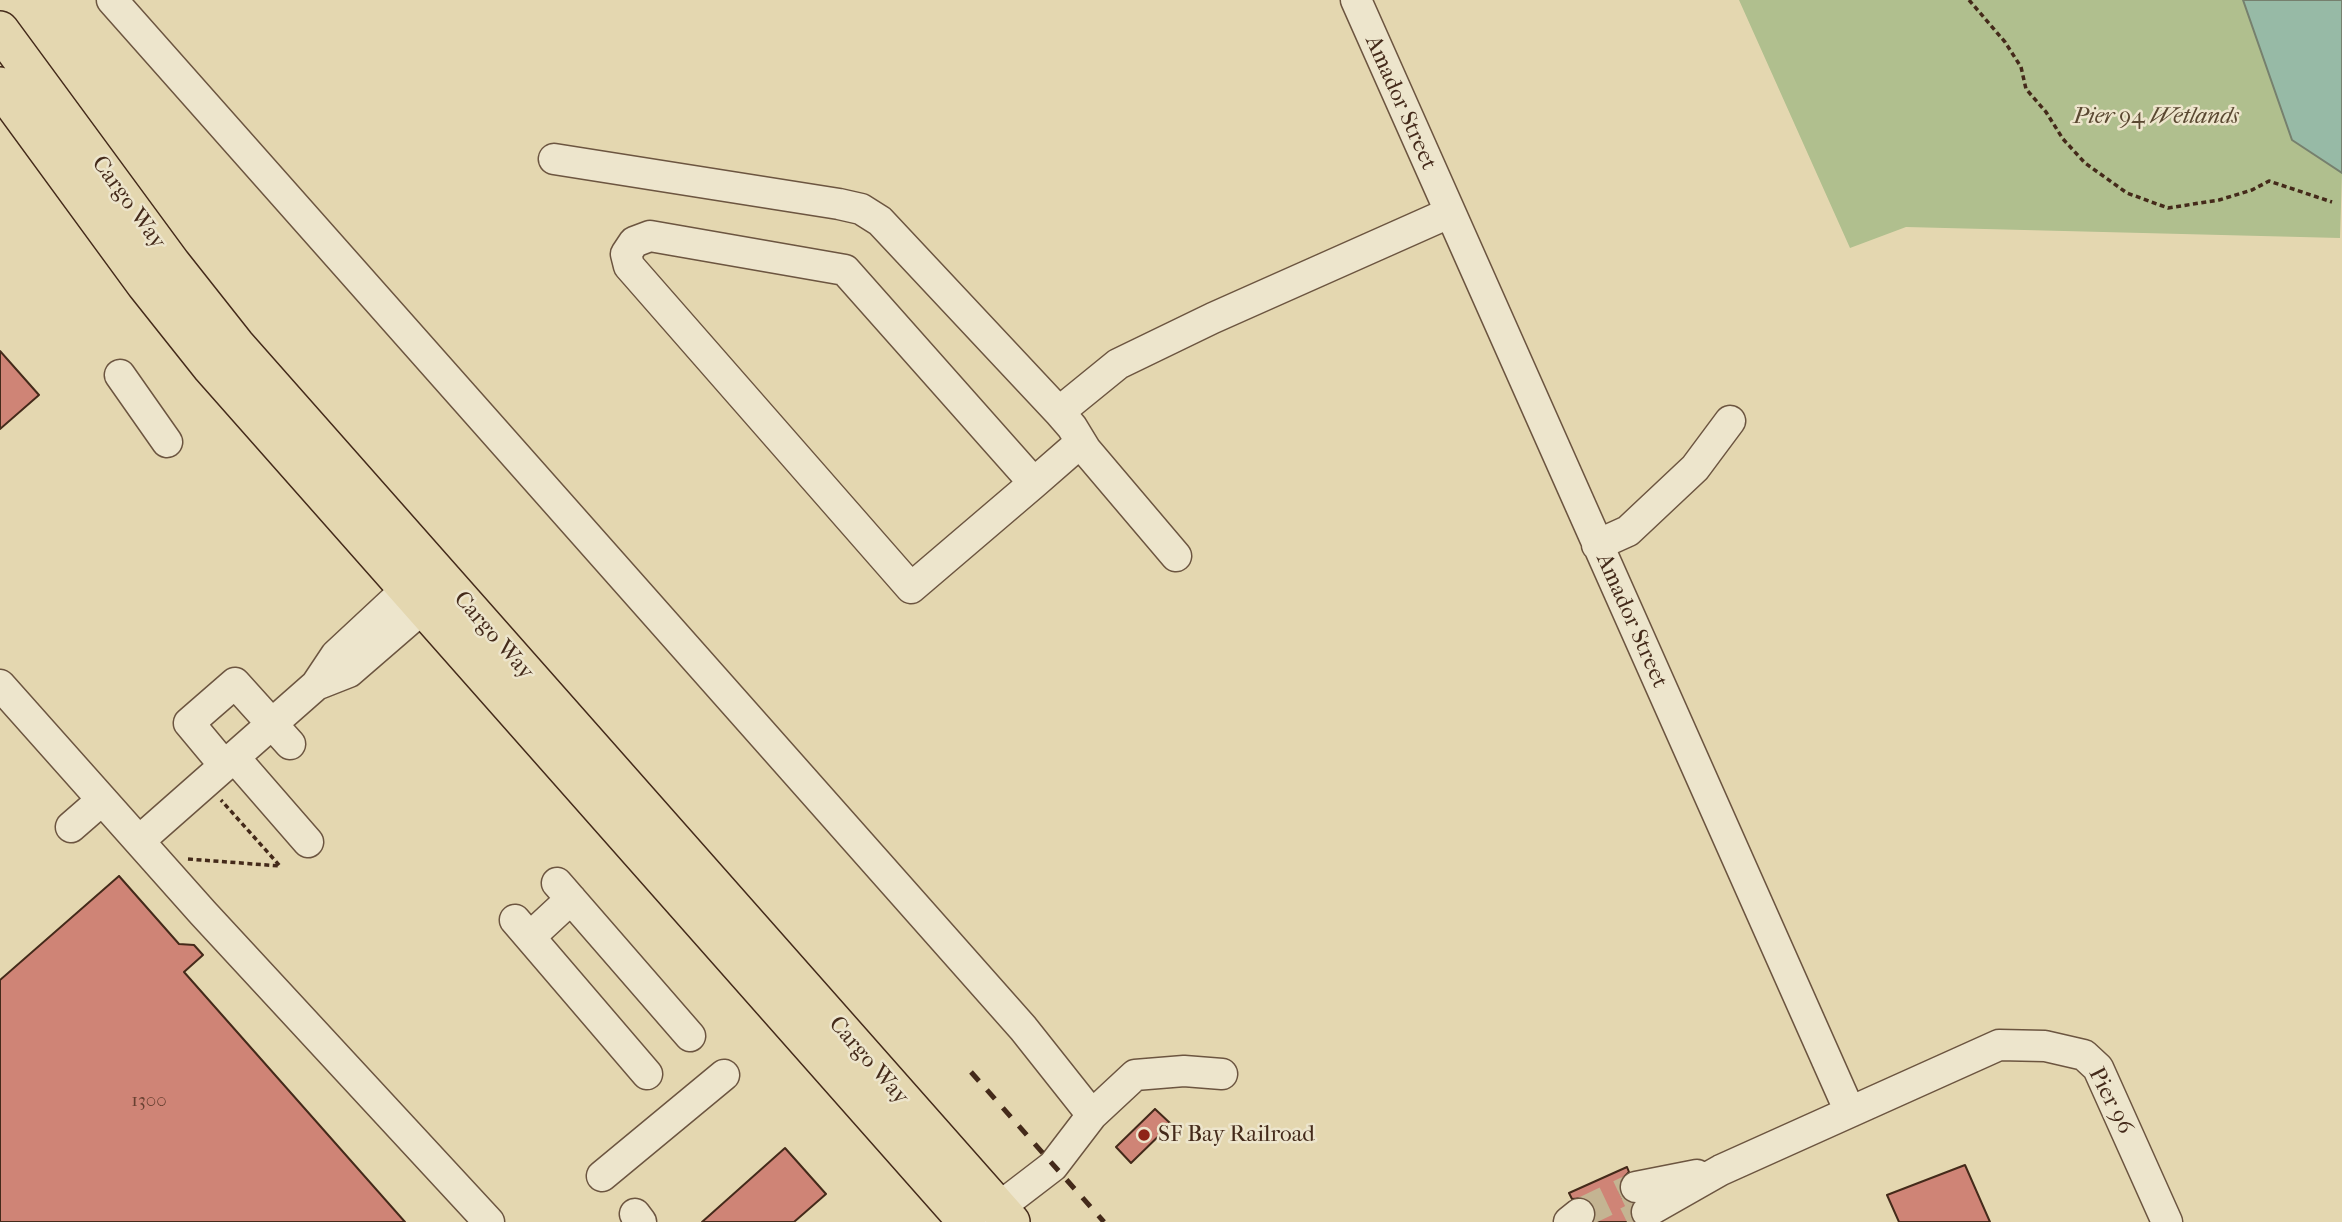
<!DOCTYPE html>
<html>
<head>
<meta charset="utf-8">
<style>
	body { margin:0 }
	canvas { display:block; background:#e4d7b0 }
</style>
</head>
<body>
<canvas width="2342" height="1222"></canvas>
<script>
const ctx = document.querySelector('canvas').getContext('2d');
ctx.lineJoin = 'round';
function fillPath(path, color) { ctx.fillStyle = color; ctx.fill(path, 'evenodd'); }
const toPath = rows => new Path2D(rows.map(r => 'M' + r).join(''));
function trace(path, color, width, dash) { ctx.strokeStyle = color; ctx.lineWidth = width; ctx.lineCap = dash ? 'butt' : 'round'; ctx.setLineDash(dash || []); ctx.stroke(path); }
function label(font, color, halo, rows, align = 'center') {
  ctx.font = font + ' "IM FELL French Canon",serif'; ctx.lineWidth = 5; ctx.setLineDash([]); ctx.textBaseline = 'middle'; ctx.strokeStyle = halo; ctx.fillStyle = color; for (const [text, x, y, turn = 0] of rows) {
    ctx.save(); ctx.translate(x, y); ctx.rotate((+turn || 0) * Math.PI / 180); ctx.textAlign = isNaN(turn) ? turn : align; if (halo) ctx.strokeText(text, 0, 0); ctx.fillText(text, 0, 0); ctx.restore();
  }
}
fillPath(toPath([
	[1739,0,2243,0,2292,140,2342,173,2340,238,1906,227,1850,248]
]), '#b0bf8e');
const water = toPath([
	[2243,0,2342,0,2342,173,2292,140,2243,0]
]);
fillPath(water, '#97baa6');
trace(water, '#76806e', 2);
const building = toPath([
	[0,351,39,395,0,429,0,351],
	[119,876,179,944,194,945,203,955,184,972,405,1222,0,1222,0,980,119,876],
	[1155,1109,1171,1124,1131,1163,1116,1147,1155,1109],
	[785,1148,826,1194,794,1222,702,1222,785,1148],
	[1965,1165,1990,1222,1899,1222,1887,1195,1965,1165],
	[1627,1167,1629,1172,1620,1181,1619,1190,1623,1199,1632,1204,1630,1213,1633,1222,1594,1222,1596,1212,1592,1203,1585,1198,1572,1199,1569,1193,1627,1167]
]);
fillPath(building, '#cf8476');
trace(building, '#442a1a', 2);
trace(toPath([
	[1579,1214,1636,1187],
	[1627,1222,1647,1212]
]), '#c4b492', 30, [30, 15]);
const minor = toPath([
	[112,0,1023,1028,1092,1115],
	[1356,0,1850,1112,1721,1170,1647,1212],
	[554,159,839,204,861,209,880,221,1059,412],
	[120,375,167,442],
	[1034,483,845,270,650,236,634,242,626,254,629,266,911,588,1034,483,1081,442],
	[1597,545,1628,531,1695,468,1730,421],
	[1176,556,1086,450,1072,427,1059,412,1118,364,1213,318,1449,213],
	[0,685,203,913,489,1222],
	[316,685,349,672,423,608,435,590],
	[234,757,308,842],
	[224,765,189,723,235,683,290,744],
	[71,827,102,800],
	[139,841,316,685,336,655,394,601,407,590,429,583],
	[557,883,690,1036],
	[515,920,647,1074],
	[530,937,571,899],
	[1850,1112,1999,1045,2045,1046,2084,1055,2098,1068,2167,1222],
	[602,1176,724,1075],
	[1636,1187,1697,1175],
	[635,1214,641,1222],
	[980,1222,1053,1166,1092,1115,1135,1075,1184,1071,1222,1074],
	[1569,1222,1579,1214]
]);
const major = toPath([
	[0,30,172,264,236,345,1011,1222],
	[0,86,145,284,211,367,967,1222]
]);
trace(minor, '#6c5540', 33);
trace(major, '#442a1a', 40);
trace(toPath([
	[1969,0,2005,42,2021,67,2026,89,2046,112,2063,139,2085,163,2127,193,2168,208,2219,200,2252,190,2269,181,2332,202],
	[188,859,280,866,221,800]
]), '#442a1a', 3.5, [5, 3.5]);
trace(minor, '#ede5cc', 30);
trace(major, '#e4d7b0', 37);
trace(toPath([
	[971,1072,1104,1222]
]), '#442a1a', 5, [12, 12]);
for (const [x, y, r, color] of [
	[1144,1135,7,"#8f2418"]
]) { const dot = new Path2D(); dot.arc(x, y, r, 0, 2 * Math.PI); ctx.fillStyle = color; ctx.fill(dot); trace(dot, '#ede5cc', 2.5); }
label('19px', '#674031', null, [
	["1300",149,1101]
]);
label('23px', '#442a1a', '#ede5cc', [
	["Amador Street",1400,103,66],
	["Cargo Way",128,203,54],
	["Amador Street",1631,621,66],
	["Cargo Way",493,636,49],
	["Cargo Way",868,1061,49],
	["Pier 96",2110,1101,63]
]);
label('italic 23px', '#5a4831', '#ede5cc', [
	["Pier 94 Wetlands",2156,117]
]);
label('23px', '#442a1a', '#ede5cc', [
	["SF Bay Railroad",1158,1135]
], 'left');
</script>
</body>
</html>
